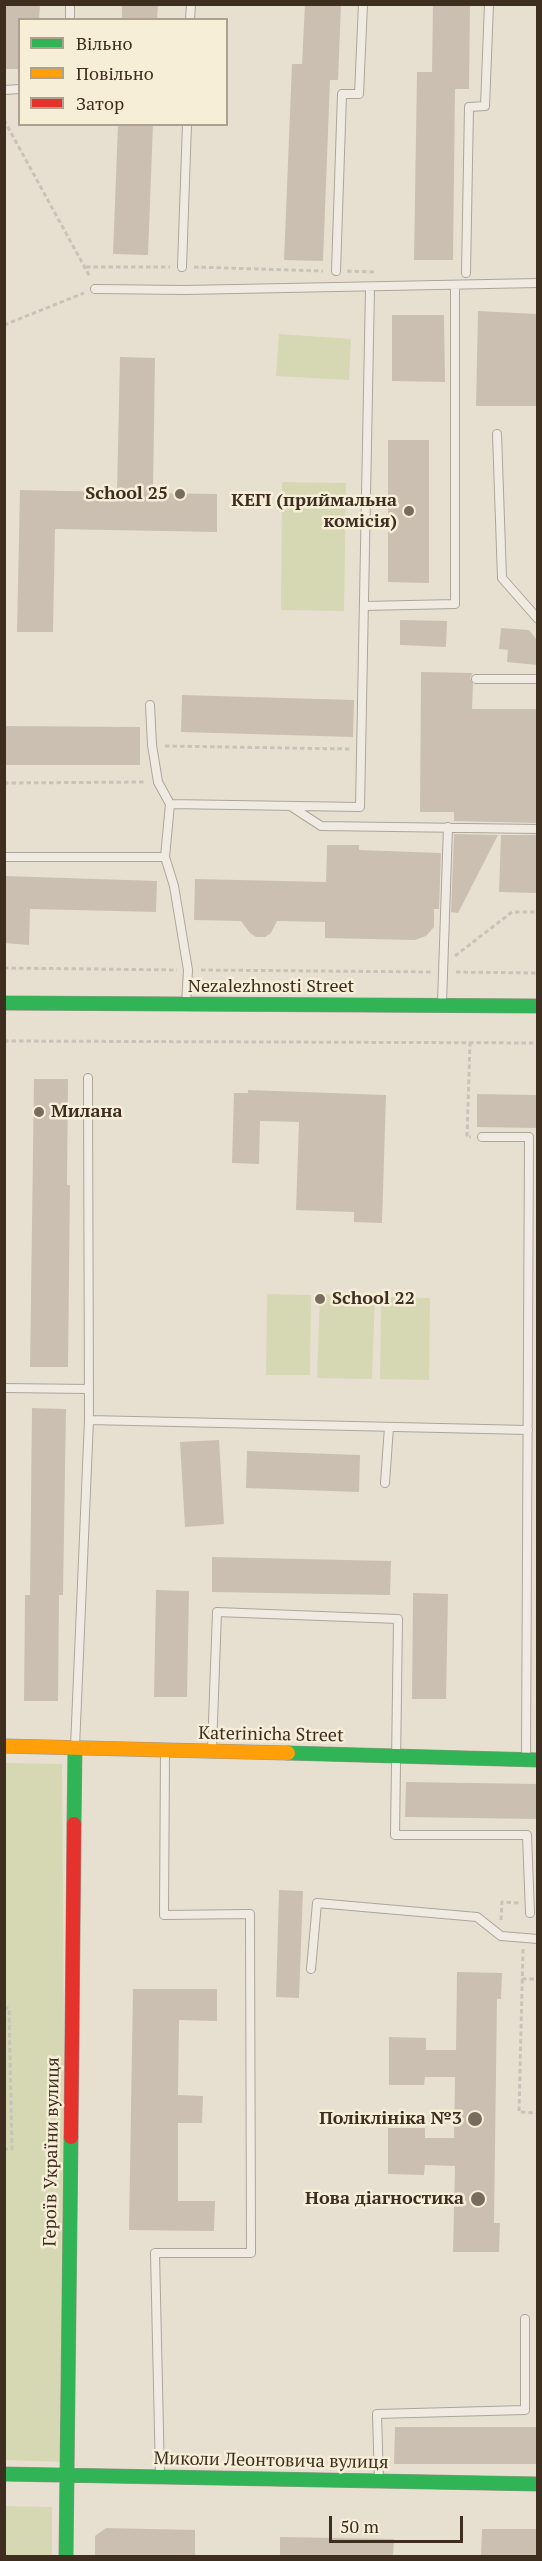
<!DOCTYPE html>
<html>
<head>
<meta charset="utf-8">
<style>
	body { margin:0 }
	#map { position:relative; width:542px; height:2561px; overflow:hidden; background:#e7e0d1; font-family:"PT Serif",serif }
	canvas { display:block }
	.frame { position:absolute; inset:0; border:6px solid #3d2e20; pointer-events:none }
	.legend { position:absolute; left:18px; top:18px; width:210px; height:108px; box-sizing:border-box; background:#f7eed8; border:2px solid #ada18e; margin:0; padding:8px 10px; list-style:none; font-size:18px; color:#3d2e20 }
	.legend li { display:flex; align-items:center; gap:12px; height:30px }
	.legend b { width:30px; border:2px solid #ada18e }
	.scale { position:absolute; left:329px; top:2516px; width:134px; height:27px; box-sizing:border-box; border:3px solid #3d2e20; border-top:0; padding-left:8px; font-size:18px; line-height:21px; white-space:nowrap; color:#3d2e20; -webkit-text-stroke:4px #f7eed8; paint-order:stroke }
</style>
</head>
<body>
<div id="map">
<canvas width="542" height="2561"></canvas>
<div class="frame"></div>
<ul class="legend">
<li><b style="height:8px;background:#30b455"></b>Вільно</li>
<li><b style="height:8px;background:#ff9f0a"></b>Повільно</li>
<li><b style="height:8px;background:#e5322d"></b>Затор</li>
</ul>
<div class="scale">50 m</div>
</div>
<script>
const ctx = document.querySelector('canvas').getContext('2d');
ctx.lineJoin = 'round';
function fillPath(path, color) { ctx.fillStyle = color; ctx.fill(path, 'evenodd'); }
const toPath = rows => new Path2D(rows.map(r => 'M' + r).join(''));
function trace(path, color, width, dash) { ctx.strokeStyle = color; ctx.lineWidth = width; ctx.lineCap = dash ? 'butt' : 'round'; ctx.setLineDash(dash || []); ctx.stroke(path); }
function label(font, color, halo, rows, align = 'center') {
  ctx.font = font + ' "PT Serif",serif'; ctx.lineWidth = 5; ctx.setLineDash([]); ctx.textBaseline = 'middle'; ctx.strokeStyle = halo; ctx.fillStyle = color; for (const [text, x, y, turn = 0] of rows) {
    ctx.save(); ctx.translate(x, y); ctx.rotate((+turn || 0) * Math.PI / 180); ctx.textAlign = isNaN(turn) ? turn : align; if (halo) ctx.strokeText(text, 0, 0); ctx.fillText(text, 0, 0); ctx.restore();
  }
}
fillPath(toPath([
	[279,334,351,339,349,380,276,376],
	[282,482,346,483,344,611,281,610],
	[267,1294,311,1295,310,1375,266,1375],
	[320,1294,375,1296,372,1379,317,1378],
	[381,1297,430,1298,429,1380,380,1379],
	[5,1763,62,1764,67,2462,5,2460],
	[5,2506,52,2507,52,2556,5,2556]
]), '#d6d7b3');
fillPath(toPath([
	[4,4,40,4,39,20,20,20,20,69,4,69],
	[122,4,158,4,157,20,122,20],
	[305,4,341,4,338,80,330,80,323,261,284,260,292,64,302,64],
	[433,4,470,4,469,89,455,89,453,260,414,260,417,72,432,72],
	[118,124,153,124,148,255,113,254],
	[478,311,537,314,537,406,476,406],
	[392,315,444,315,445,382,392,381],
	[120,357,155,358,153,493,217,494,217,532,55,529,53,632,17,632,20,490,117,492],
	[388,440,429,440,429,583,388,582],
	[400,620,447,621,446,647,400,645],
	[501,628,529,630,537,640,537,665,507,662,508,650,499,649],
	[421,672,473,673,470,678,473,684,472,709,537,709,537,823,454,821,454,812,420,812],
	[182,695,354,700,353,737,181,732],
	[4,726,140,727,140,765,4,765],
	[454,834,498,835,458,913,451,912],
	[501,835,537,835,537,893,499,892],
	[327,845,359,845,359,850,441,853,439,909,434,909,434,927,426,936,415,940,325,938,325,922,277,921,271,933,265,937,256,937,250,933,241,921,194,920,195,879,326,882],
	[4,876,157,881,156,912,30,909,29,945,4,943],
	[34,1079,68,1079,67,1185,70,1185,68,1367,30,1367],
	[248,1090,386,1095,382,1223,354,1222,354,1212,296,1210,299,1122,260,1121,259,1164,232,1163,234,1093,248,1093],
	[477,1094,537,1095,537,1128,477,1127],
	[32,1408,66,1409,63,1595,59,1595,58,1701,24,1701,25,1595,30,1595],
	[219,1440,224,1524,185,1527,180,1442],
	[247,1451,360,1455,359,1492,246,1488],
	[212,1557,391,1561,390,1595,212,1592],
	[156,1590,189,1591,187,1697,154,1697],
	[413,1593,448,1594,446,1699,412,1699],
	[406,1782,537,1784,537,1819,405,1817],
	[279,1890,303,1891,299,1998,276,1997],
	[457,1972,502,1973,501,1999,497,1999,494,2223,500,2223,499,2252,453,2252,455,2166,425,2165,424,2175,388,2174,388,2128,425,2128,425,2138,454,2138,455,2077,425,2077,424,2085,389,2085,389,2037,426,2038,426,2050,456,2050],
	[133,1989,217,1989,217,2021,179,2020,178,2095,203,2096,202,2123,178,2123,178,2201,215,2201,214,2231,129,2230],
	[395,2427,537,2427,537,2464,394,2464],
	[106,2528,195,2530,195,2556,95,2556,95,2536],
	[482,2529,537,2529,537,2556,481,2556],
	[280,2537,394,2539,393,2556,280,2556]
]), '#cbbfb2');
const lane = toPath([
	[70,20,70,4],
	[190,20,191,4],
	[4,90,20,89],
	[182,267,187,124],
	[336,271,342,94,359,94,363,4],
	[466,273,469,107,485,106,489,4],
	[95,289,185,290,538,283],
	[497,434,502,578,538,619],
	[364,606,455,604,455,286],
	[476,679,538,679],
	[170,804,360,807,370,288],
	[292,807,321,826,538,829],
	[4,857,165,857,170,804,158,782,152,745,150,705],
	[165,857,174,886,188,970,186,1004],
	[442,1003,448,827],
	[88,1078,89,1420],
	[482,1137,529,1137,526,1759],
	[4,1388,89,1389],
	[385,1483,389,1427],
	[75,1747,89,1420,528,1430],
	[212,1749,217,1612,398,1619,395,1835,527,1835,530,1913],
	[311,1969,317,1903,477,1917,501,1936,538,1939],
	[160,2475,155,2253,251,2253,250,1914,164,1915,165,1750],
	[379,2481,377,2414,525,2410,525,2319]
]);
const fast = toPath([
	[4,1003,538,1006],
	[288,1753,538,1760],
	[74,1824,75,1748],
	[4,2474,538,2484],
	[66,2556,71,2137]
]);
const slow = toPath([
	[4,1746,288,1753]
]);
const jam = toPath([
	[71,2137,74,1824]
]);
trace(lane, '#ada599', 10);
trace(fast, '#9c958a', 15);
trace(slow, '#9c958a', 15);
trace(jam, '#9c958a', 15);
trace(toPath([
	[4,120,90,277],
	[86,267,170,267],
	[194,267,323,271],
	[347,271,377,272],
	[4,325,84,293],
	[165,746,350,749],
	[4,783,145,782],
	[455,956,512,912,538,912],
	[4,968,177,970],
	[201,970,432,972],
	[456,972,538,973],
	[4,1041,538,1043],
	[470,1042,467,1137,471,1137],
	[501,1920,502,1902,519,1903],
	[523,1949,519,2112,538,2113],
	[522,1979,538,1979],
	[4,2008,9,2008,12,2149,4,2149]
]), '#c8c2b9', 3, [4.5, 3]);
trace(lane, '#efebe3', 8);
trace(fast, '#30b455', 14);
trace(slow, '#ff9f0a', 14);
trace(jam, '#e5322d', 14);
for (const [x, y, r, color] of [
	[180,494,6,"#786c5e"],
	[409,511,6,"#786c5e"],
	[39,1112,6,"#786c5e"],
	[320,1299,6,"#786c5e"],
	[475,2119,8,"#786c5e"],
	[478,2199,8,"#786c5e"]
]) { const dot = new Path2D(); dot.arc(x, y, r, 0, 2 * Math.PI); ctx.fillStyle = color; ctx.fill(dot); trace(dot, '#f7eed8', 2); }
label('bold 18px', '#3d2e20', '#f7eed8', [
	["School 25",168,494],
	["КЕГІ (приймальна",397,501],
	["комісія)",397,522],
	["Милана",51,1112,"left"],
	["School 22",332,1299,"left"],
	["Поліклініка №3",462,2119],
	["Нова діагностика",464,2199]
], 'right');
label('18px', '#3d2e20', '#f7eed8', [
	["Nezalezhnosti Street",271,987],
	["Katerinicha Street",271,1735,1],
	["Героїв України вулиця",52,2152,-89],
	["Миколи Леонтовича вулиця",271,2461,1]
]);
</script>
</body>
</html>
